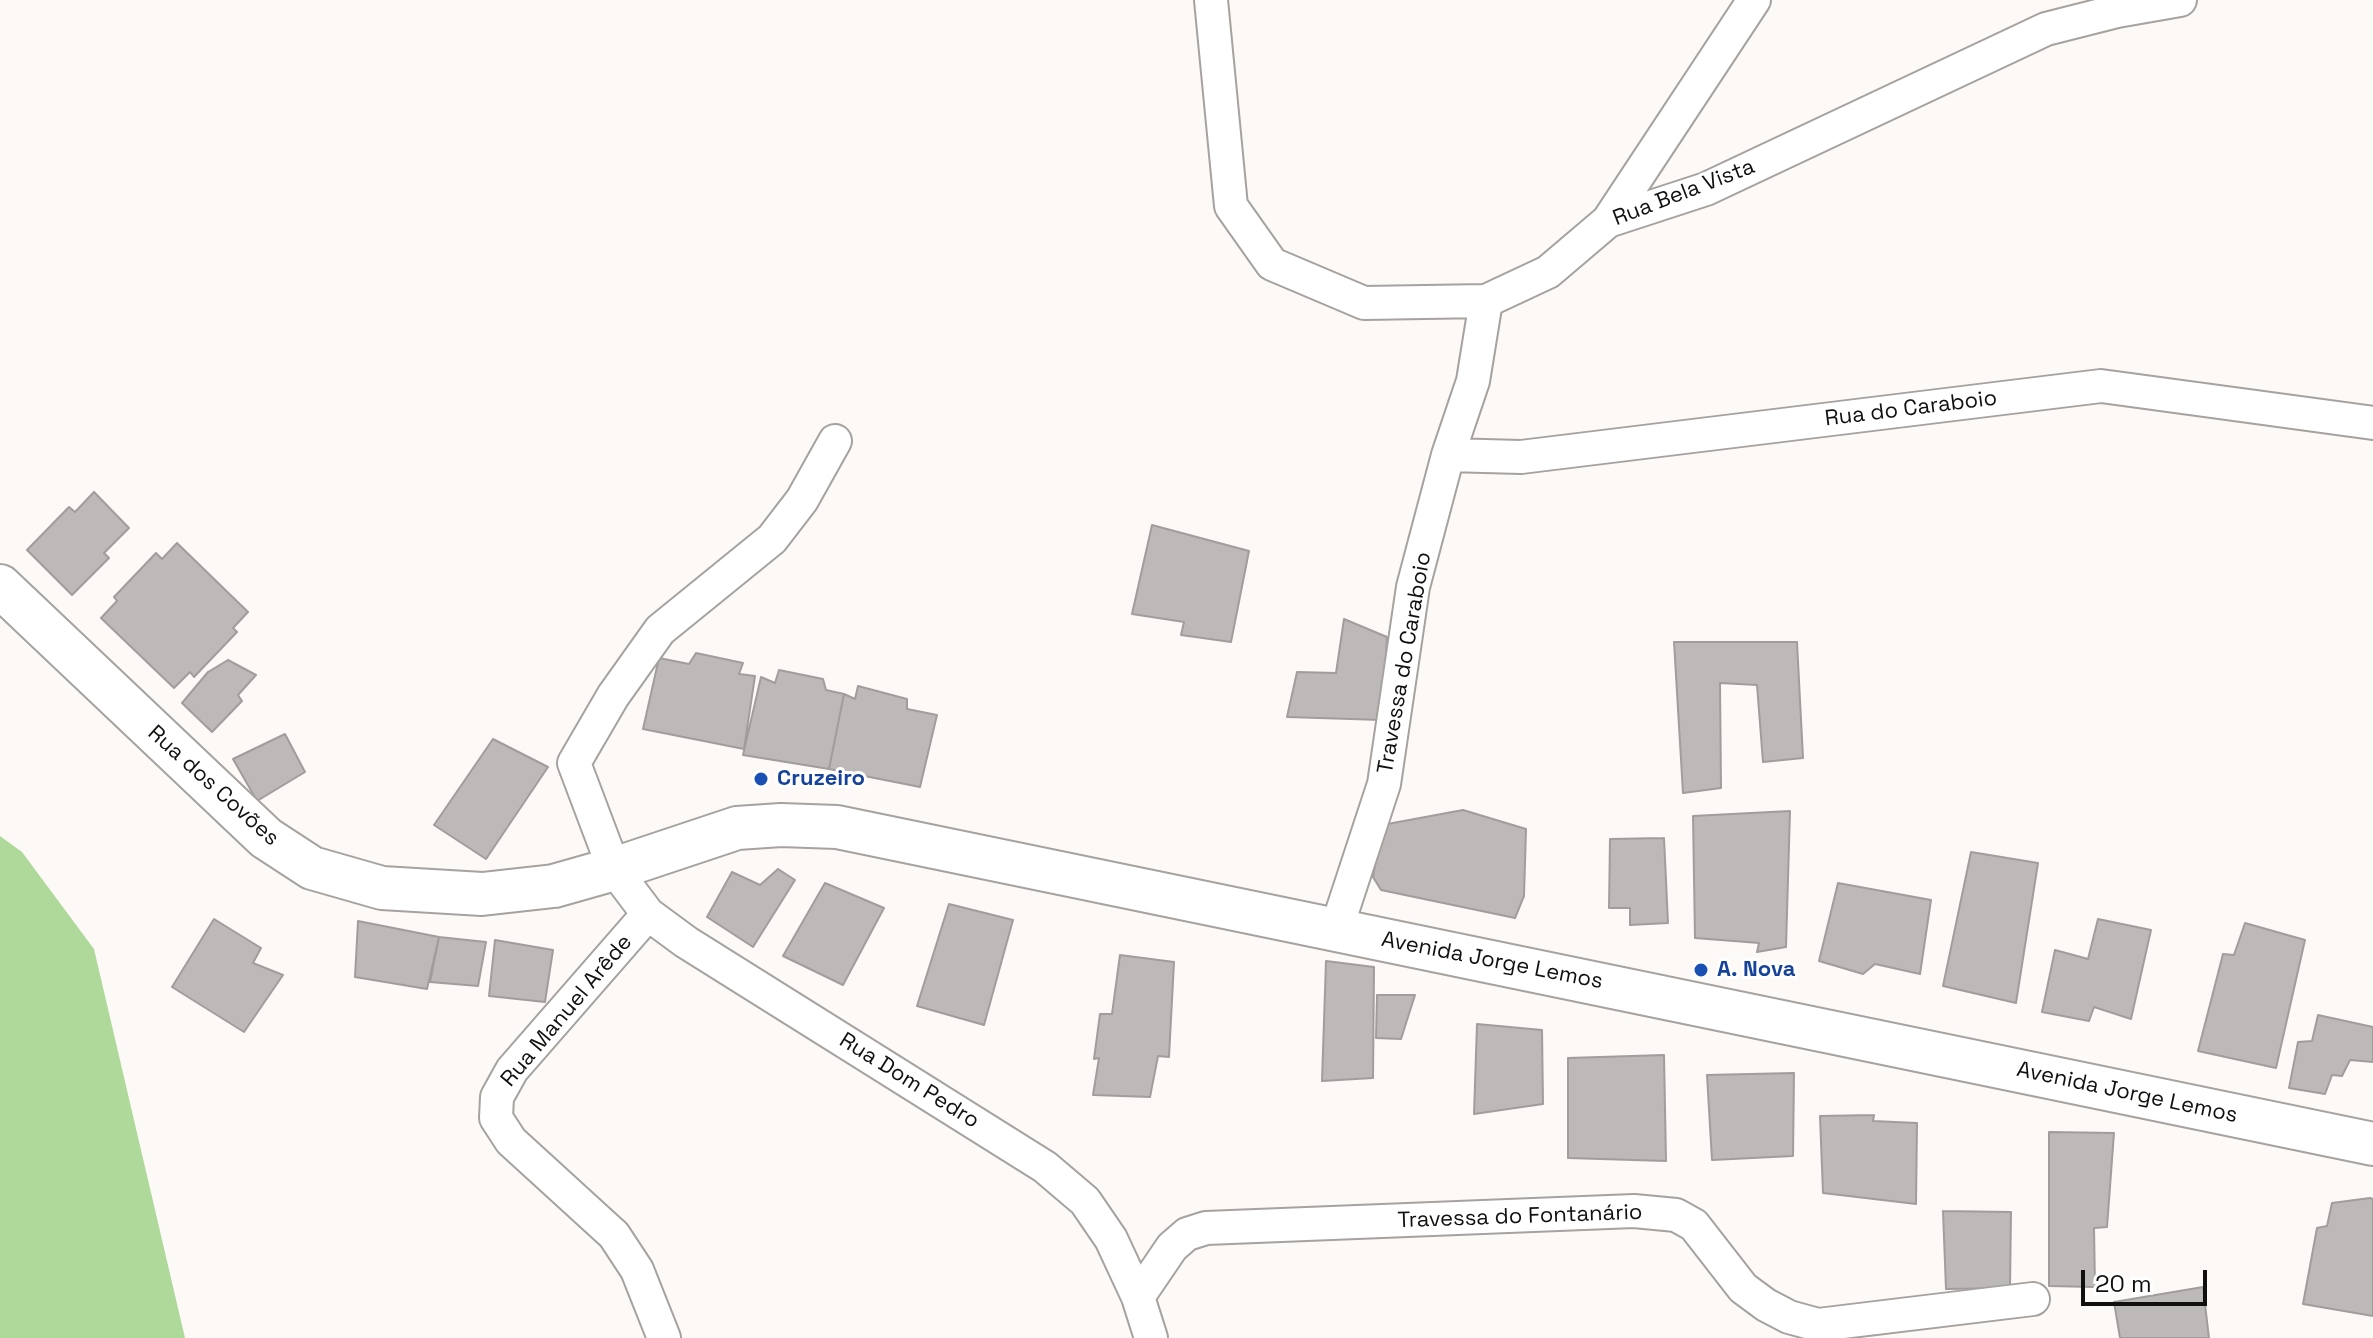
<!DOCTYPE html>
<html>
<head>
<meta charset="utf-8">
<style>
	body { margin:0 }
	#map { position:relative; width:2373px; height:1338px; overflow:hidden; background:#fcf9f6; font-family:"Space Grotesk",sans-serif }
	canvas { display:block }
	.scale { position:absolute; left:2081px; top:1270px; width:126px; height:36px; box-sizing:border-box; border:4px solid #11100f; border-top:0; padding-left:10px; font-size:24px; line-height:28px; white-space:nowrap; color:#11100f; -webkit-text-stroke:6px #fff; paint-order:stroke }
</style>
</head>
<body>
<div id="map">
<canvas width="2373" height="1338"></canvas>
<div class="scale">20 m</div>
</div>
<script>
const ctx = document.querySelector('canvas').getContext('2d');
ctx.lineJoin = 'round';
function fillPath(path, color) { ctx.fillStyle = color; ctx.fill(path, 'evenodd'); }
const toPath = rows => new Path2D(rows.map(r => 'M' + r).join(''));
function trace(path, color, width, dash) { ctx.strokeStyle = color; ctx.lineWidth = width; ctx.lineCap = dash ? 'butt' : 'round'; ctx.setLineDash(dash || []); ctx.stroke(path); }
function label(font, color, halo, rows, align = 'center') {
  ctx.font = font + ' "Space Grotesk",sans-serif'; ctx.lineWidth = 6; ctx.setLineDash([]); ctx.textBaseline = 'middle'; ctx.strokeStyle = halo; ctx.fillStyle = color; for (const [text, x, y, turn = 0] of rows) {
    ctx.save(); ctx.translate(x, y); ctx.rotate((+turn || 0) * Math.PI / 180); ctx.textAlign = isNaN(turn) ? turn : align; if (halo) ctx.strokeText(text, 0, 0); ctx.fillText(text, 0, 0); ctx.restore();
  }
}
fillPath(toPath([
	[0,836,22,852,94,949,185,1338,0,1338]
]), '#afd99a');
const building = toPath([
	[94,492,129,528,104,553,109,558,72,595,27,550,69,507,75,512,94,492],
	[1152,525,1249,551,1231,642,1181,635,1184,622,1132,614,1152,525],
	[177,543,248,612,233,628,237,632,194,677,190,672,174,688,101,618,117,601,114,597,156,553,162,559,177,543],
	[1344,619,1387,637,1382,720,1287,717,1297,672,1336,673,1344,619],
	[1674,642,1797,642,1803,758,1763,762,1757,685,1720,683,1721,788,1683,793,1674,642],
	[696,653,743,663,739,674,755,676,744,749,643,729,659,658,689,664,696,653],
	[228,660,256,675,238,695,242,701,212,732,182,703,208,672,228,660],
	[779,670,823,679,826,690,844,694,829,769,743,755,761,677,775,683,779,670],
	[858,686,907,699,907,709,937,715,920,787,829,769,844,694,855,699,858,686],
	[285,734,305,772,257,801,233,759,285,734],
	[493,739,548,767,486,859,434,825,493,739],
	[1463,810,1526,829,1524,896,1515,918,1381,890,1373,877,1382,825,1463,810],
	[1790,811,1786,947,1757,952,1759,943,1695,938,1693,816,1790,811],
	[1664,838,1668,923,1630,925,1630,908,1609,908,1610,839,1664,838],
	[1971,852,2038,863,2016,1003,1943,986,1971,852],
	[778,869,795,880,753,947,707,917,732,872,760,885,778,869],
	[825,883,884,908,843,985,783,956,825,883],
	[1838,883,1931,900,1920,974,1875,964,1863,974,1819,961,1838,883],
	[949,904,1013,920,984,1025,917,1006,949,904],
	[214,919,261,948,253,963,283,975,244,1032,172,987,214,919],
	[2098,919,2151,930,2131,1019,2094,1007,2089,1021,2042,1012,2055,950,2088,959,2098,919],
	[358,921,439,937,427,989,355,977,358,921],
	[2245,923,2305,940,2276,1068,2198,1051,2223,954,2234,955,2245,923],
	[439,937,486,942,478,986,430,982,439,937],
	[495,940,553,950,545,1002,489,996,495,940],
	[1120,955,1174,962,1169,1057,1158,1056,1150,1097,1093,1095,1099,1058,1094,1059,1100,1014,1112,1014,1120,955],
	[1326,961,1374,967,1373,1078,1322,1081,1326,961],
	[1377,995,1415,995,1401,1039,1376,1038,1377,995],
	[2318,1015,2373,1027,2373,1062,2350,1060,2342,1076,2332,1075,2325,1094,2289,1088,2298,1042,2312,1041,2318,1015],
	[1477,1024,1542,1030,1543,1104,1474,1114,1477,1024],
	[1664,1055,1666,1161,1568,1158,1568,1058,1664,1055],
	[1794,1073,1793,1156,1712,1160,1707,1075,1794,1073],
	[1874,1115,1873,1121,1917,1123,1916,1204,1823,1193,1820,1116,1874,1115],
	[2049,1132,2114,1133,2107,1227,2094,1228,2095,1287,2049,1286,2049,1132],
	[2370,1198,2373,1199,2373,1316,2303,1304,2317,1228,2327,1226,2332,1203,2370,1198],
	[1943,1211,2011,1212,2010,1288,1946,1289,1943,1211],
	[2203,1287,2209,1338,2120,1338,2114,1302,2203,1287]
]);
fillPath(building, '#bdb9b9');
trace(building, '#a19d9d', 2);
const minor = toPath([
	[1211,0,1231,206,1272,264,1364,303,1486,301,1548,272,1608,221,1706,189,2046,29,2117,11,2180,0],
	[1608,221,1754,0],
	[835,441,802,500,772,539,660,630,613,696,574,763,614,869,648,914,686,942,1045,1167,1085,1201,1111,1239,1138,1297,1151,1338],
	[1448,455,1521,457,2101,386,2373,423],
	[648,914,512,1070,497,1097,496,1118,511,1141,614,1235,637,1270,664,1338],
	[1336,930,1384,784,1413,587,1448,455,1473,381,1486,301],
	[1138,1297,1172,1247,1187,1234,1206,1228,1634,1211,1676,1215,1694,1225,1743,1288,1766,1305,1789,1317,1818,1325,2033,1299]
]);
const tertiary = toPath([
	[0,586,266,838,312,868,382,888,482,894,554,886,614,869,737,828,781,825,837,827,2373,1144]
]);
trace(minor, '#a5a2a0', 36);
trace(tertiary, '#a5a2a0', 46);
trace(minor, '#fff', 32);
trace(tertiary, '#fff', 42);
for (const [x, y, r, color] of [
	[761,779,8,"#1a4fb4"],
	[1701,970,8,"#1a4fb4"]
]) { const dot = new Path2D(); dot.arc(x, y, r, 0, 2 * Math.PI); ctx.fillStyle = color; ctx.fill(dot); trace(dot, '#fff', 3); }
label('22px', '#11100f', '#fff', [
	["Rua Bela Vista",1684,193,-21],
	["Rua do Caraboio",1911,409,-7],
	["Travessa do Caraboio",1405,663,-80],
	["Rua dos Covões",213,786,42],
	["Avenida Jorge Lemos",1492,961,11],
	["Rua Manuel Arêde",567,1011,-50],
	["Rua Dom Pedro",909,1081,32],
	["Avenida Jorge Lemos",2127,1093,12],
	["Travessa do Fontanário",1520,1217,-2]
]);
label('bold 22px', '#164399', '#fff', [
	["Cruzeiro",777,779],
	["A. Nova",1717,970]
], 'left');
</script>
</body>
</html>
